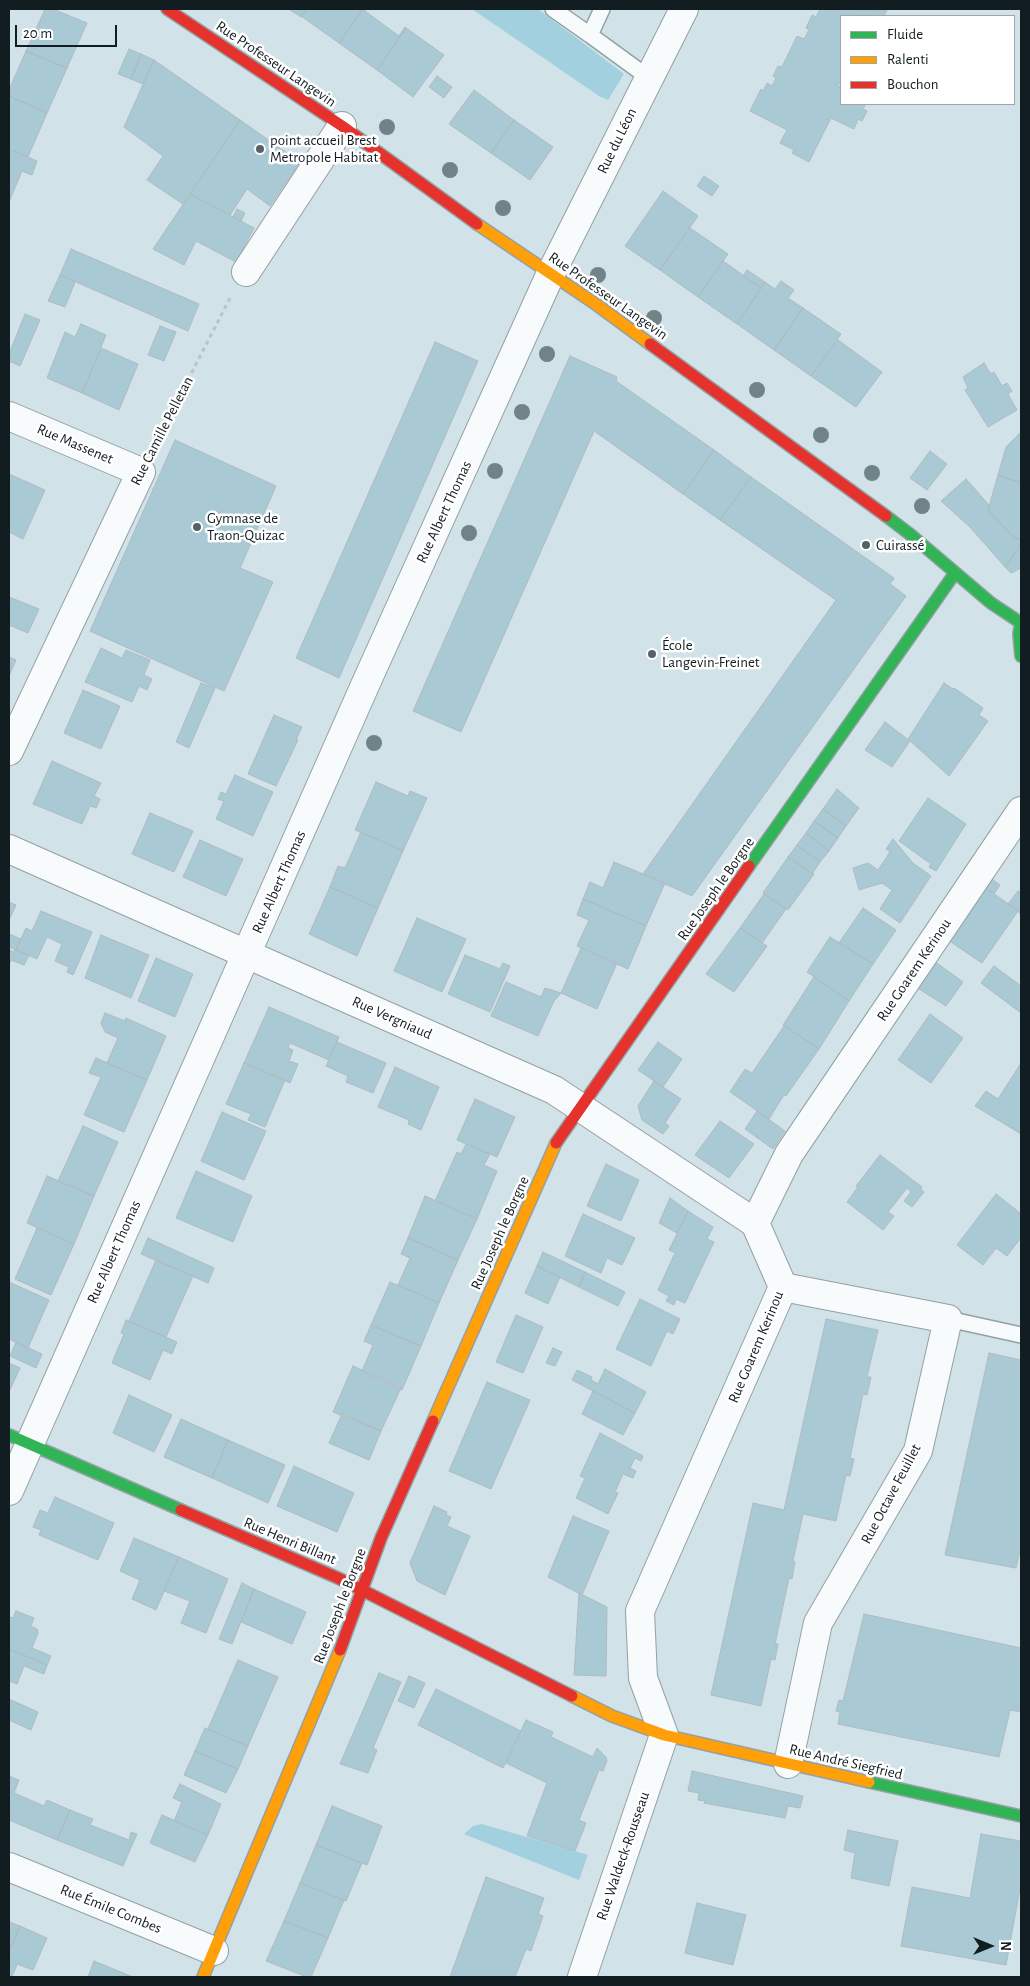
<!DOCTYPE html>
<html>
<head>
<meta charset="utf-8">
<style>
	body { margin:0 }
	#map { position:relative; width:1030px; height:1986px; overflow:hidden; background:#d1e2e8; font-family:"Alegreya Sans",sans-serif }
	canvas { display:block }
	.frame { position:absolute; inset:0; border:10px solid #121d21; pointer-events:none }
	.legend { position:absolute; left:840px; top:15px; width:175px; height:90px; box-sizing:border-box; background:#fff; border:1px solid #a0a5a6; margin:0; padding:6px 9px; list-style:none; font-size:15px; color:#121d21 }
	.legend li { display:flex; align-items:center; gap:10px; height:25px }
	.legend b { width:25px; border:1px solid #a0a5a6 }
	.north { position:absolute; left:965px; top:1921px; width:50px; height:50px; -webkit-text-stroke:4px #fff; paint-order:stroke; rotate:90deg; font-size:14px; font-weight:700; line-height:20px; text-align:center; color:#121d21 }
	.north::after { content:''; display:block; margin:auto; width:18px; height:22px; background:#121d21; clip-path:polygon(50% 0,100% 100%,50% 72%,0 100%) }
	.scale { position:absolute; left:15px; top:25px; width:102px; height:22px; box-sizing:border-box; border:2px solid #121d21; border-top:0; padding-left:6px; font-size:15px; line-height:18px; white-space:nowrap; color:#121d21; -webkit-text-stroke:4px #fff; paint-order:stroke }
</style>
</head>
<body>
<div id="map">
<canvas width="1030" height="1986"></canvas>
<div class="frame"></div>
<ul class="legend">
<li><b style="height:6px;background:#30b455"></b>Fluide</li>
<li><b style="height:6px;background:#ff9f0a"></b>Ralenti</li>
<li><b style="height:6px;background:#e5322d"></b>Bouchon</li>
</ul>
<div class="north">N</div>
<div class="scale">20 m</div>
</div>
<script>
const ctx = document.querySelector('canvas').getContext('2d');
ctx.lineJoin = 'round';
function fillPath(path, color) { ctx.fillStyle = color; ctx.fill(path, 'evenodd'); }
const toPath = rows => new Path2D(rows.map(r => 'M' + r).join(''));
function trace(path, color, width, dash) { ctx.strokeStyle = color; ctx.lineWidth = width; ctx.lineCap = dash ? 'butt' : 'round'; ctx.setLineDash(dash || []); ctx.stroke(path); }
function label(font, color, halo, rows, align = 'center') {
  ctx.font = font + ' "Alegreya Sans",sans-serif'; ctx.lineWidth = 5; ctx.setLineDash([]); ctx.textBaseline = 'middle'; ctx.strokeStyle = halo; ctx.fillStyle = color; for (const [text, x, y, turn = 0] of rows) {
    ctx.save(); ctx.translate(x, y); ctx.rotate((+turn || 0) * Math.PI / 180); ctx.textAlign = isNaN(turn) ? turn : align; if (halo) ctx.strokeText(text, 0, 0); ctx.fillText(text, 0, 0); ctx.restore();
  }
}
fillPath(toPath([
	[472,9,538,9,624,74,608,100,599,96],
	[482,1824,588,1855,579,1880,464,1834,473,1826]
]), '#a2d0df');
const building = toPath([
	[45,9,53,9,87,23,67,68,26,51,45,9],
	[289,9,307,9,301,17,289,9],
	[307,9,363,9,339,43,301,16,307,9],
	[363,9,366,9,365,11,399,36,405,27,406,28,377,70,339,43,363,9],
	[820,9,887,10,884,16,841,16,841,80,838,86,841,87,841,104,866,104,863,109,867,111,862,121,858,119,854,129,831,118,809,162,792,153,794,150,780,143,787,130,750,111,761,89,763,91,767,83,772,86,776,78,773,76,778,66,782,67,797,36,804,39,809,30,806,28,812,15,816,17,820,9],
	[406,28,444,55,413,97,377,70,406,28],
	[129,49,141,54,131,79,118,74,129,49],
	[26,51,67,68,47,113,9,96,9,90,26,51],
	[141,54,154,60,143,84,131,79,141,54],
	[154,60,240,120,183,204,147,180,163,156,124,127,154,60],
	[437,76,452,87,444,98,429,87,437,76],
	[474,90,514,120,491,153,449,124,474,90],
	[9,96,47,113,28,157,9,149,9,96],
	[240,120,300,162,270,206,247,189,230,215,190,194,240,120],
	[514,120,553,147,530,180,491,153,514,120],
	[9,149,37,161,32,175,22,171,9,202,9,149],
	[704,176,719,186,712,196,697,186,704,176],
	[663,191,698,216,660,270,625,246,663,191],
	[190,194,254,228,236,262,196,241,184,265,153,249,190,194],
	[237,209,245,213,241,221,233,217,237,209],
	[690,228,728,254,698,297,660,270,690,228],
	[71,249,199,304,188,331,60,275,71,249],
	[723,261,761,288,737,324,698,297,723,261],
	[747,270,765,282,761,288,743,276,747,270],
	[60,275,75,282,65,307,48,301,60,275],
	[781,281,794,290,788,298,803,308,774,350,737,324,765,282,775,289,781,281],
	[803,308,841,334,811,376,774,350,803,308],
	[25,314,40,320,20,366,9,361,9,354,25,314],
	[81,324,106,335,82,393,47,378,65,332,75,337,81,324],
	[160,326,176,332,164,361,148,355,160,326],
	[838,340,882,372,856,407,811,376,838,340],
	[435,342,478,361,339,678,296,658,435,342],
	[101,348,138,364,119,410,82,393,101,348],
	[570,356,617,377,616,381,714,450,683,494,594,431,461,732,413,711,570,356],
	[984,363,991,374,994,372,1002,386,1007,383,1012,391,1008,394,1017,410,988,427,965,390,968,388,963,377,984,363],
	[1021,432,1021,483,998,475,1006,447,1021,432],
	[175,440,276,486,240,568,273,582,224,691,90,631,175,440],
	[714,450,751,477,720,520,683,494,714,450],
	[930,451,947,464,927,490,910,478,930,451],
	[9,474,45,490,23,539,9,532,9,474],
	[998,475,1021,483,1021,540,1013,537,988,510,998,475],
	[751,477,894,578,890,584,906,596,692,896,643,874,836,600,720,520,751,477],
	[966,479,989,505,988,510,1013,537,1021,540,1021,544,1005,567,970,527,941,501,966,479],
	[1021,544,1021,568,1011,573,1005,567,1021,544],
	[9,597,39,609,28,633,9,625,9,597],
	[101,648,122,658,126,650,150,660,144,675,152,679,147,690,139,686,132,702,85,682,101,648],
	[9,657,16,660,9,676,9,657],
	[201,683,215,688,189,748,176,742,201,683],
	[944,683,953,689,954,688,983,708,979,715,988,721,949,776,908,739,944,683],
	[83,690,120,706,101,749,64,733,83,690],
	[274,715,302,727,296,740,298,740,276,786,248,774,274,715],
	[885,722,910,741,892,767,865,750,885,722],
	[52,761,101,783,94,796,100,799,96,808,90,806,82,824,33,804,52,761],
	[235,775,273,792,253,836,216,819,224,801,218,799,221,792,226,794,235,775],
	[376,782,408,796,410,791,427,798,403,851,355,830,376,782],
	[837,789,859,808,846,826,823,809,837,789],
	[928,798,966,824,936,871,929,867,931,864,899,841,928,798],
	[823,809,846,826,838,838,814,821,823,809],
	[150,813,193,831,174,872,132,854,150,813],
	[814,821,838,838,829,851,806,833,814,821],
	[361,832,403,851,378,908,330,887,338,866,345,868,361,832],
	[806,833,829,851,820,862,797,845,806,833],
	[893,839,913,863,931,876,900,923,880,909,892,890,882,883,859,890,853,868,868,863,878,870,890,852,886,849,893,839],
	[200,840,243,859,226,896,183,877,200,840],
	[797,845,820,862,812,874,788,857,797,845],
	[788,857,814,874,788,910,763,893,788,857],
	[614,862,665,883,646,926,583,899,590,882,603,888,614,862],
	[992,879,1000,885,994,894,986,888,992,879],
	[330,887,378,908,357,956,309,934,330,887],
	[986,888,1018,911,982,963,948,940,986,888],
	[1018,891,1021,893,1021,914,1008,904,1018,891],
	[764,894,786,909,762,943,740,928,764,894],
	[583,899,646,926,628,969,577,946,589,920,577,915,583,899],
	[9,902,16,905,9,920,9,902],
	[863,908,896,930,873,964,839,943,863,908],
	[41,911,92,932,73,975,67,972,69,967,55,961,62,944,47,937,37,959,16,950,26,928,32,931,41,911],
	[417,918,466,939,442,992,394,971,417,918],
	[740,928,767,946,734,992,706,974,740,928],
	[9,934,21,939,16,950,9,947,9,934],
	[101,935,149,955,131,998,85,978,101,935],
	[830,937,873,964,849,1001,807,972,830,937],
	[581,948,617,963,597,1009,561,993,581,948],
	[9,950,14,952,15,950,29,955,24,965,11,960,9,966,9,950],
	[465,955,500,969,503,963,510,966,490,1012,448,994,465,955],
	[156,958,193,974,175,1017,138,1001,156,958],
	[934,961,963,982,946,1006,916,987,934,961],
	[994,966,1021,986,1021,1013,981,983,994,966],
	[814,977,849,1001,819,1049,783,1025,814,977],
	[506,982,541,997,545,988,561,993,554,1001,538,1036,491,1016,506,982],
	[269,1007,339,1037,329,1060,290,1043,288,1048,293,1050,289,1061,298,1064,290,1083,244,1063,269,1007],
	[105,1013,125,1021,126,1018,166,1036,147,1080,107,1063,118,1038,105,1032,101,1023,105,1013],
	[930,1014,963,1038,931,1083,898,1060,930,1014],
	[784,1026,819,1049,786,1096,784,1095,769,1119,730,1092,745,1069,752,1073,784,1026],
	[337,1042,386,1063,373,1093,346,1082,348,1076,326,1066,337,1042],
	[658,1042,682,1059,663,1087,638,1070,658,1042],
	[96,1058,147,1080,124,1132,84,1115,101,1077,89,1073,96,1058],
	[244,1063,285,1080,265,1127,248,1120,251,1114,226,1104,244,1063],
	[1021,1063,1021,1134,975,1106,986,1091,998,1099,1021,1063],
	[395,1067,439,1087,421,1130,408,1124,409,1120,378,1107,395,1067],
	[654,1081,681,1099,665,1123,669,1126,663,1134,642,1120,638,1106,654,1081],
	[475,1099,515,1117,497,1157,457,1140,475,1099],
	[757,1111,785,1131,773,1149,745,1129,757,1111],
	[222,1112,266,1131,244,1180,201,1161,222,1112],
	[720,1121,754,1144,729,1178,695,1155,720,1121],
	[83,1126,118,1142,94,1196,58,1181,83,1126],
	[466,1144,490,1154,484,1165,497,1171,477,1219,435,1201,457,1152,461,1154,466,1144],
	[880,1155,922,1187,921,1189,924,1192,912,1207,904,1201,911,1192,907,1188,888,1212,894,1216,883,1230,847,1202,858,1187,856,1186,880,1155],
	[606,1164,639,1180,621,1221,587,1206,606,1164],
	[196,1171,252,1196,233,1242,176,1218,196,1171],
	[47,1176,94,1196,74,1244,27,1223,47,1176],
	[996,1194,1020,1213,1021,1212,1021,1241,1020,1239,1007,1256,996,1248,983,1265,957,1245,996,1194],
	[425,1196,477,1219,458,1260,408,1238,425,1196],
	[670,1198,688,1211,677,1233,659,1223,670,1198],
	[688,1211,713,1227,707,1239,714,1242,685,1303,676,1299,674,1305,666,1301,669,1296,658,1290,675,1253,669,1250,688,1211],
	[583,1214,635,1238,622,1265,607,1258,601,1273,565,1256,583,1214],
	[37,1228,74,1244,51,1295,15,1279,37,1228],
	[148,1238,214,1268,208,1283,141,1254,148,1238],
	[408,1238,458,1260,439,1303,398,1285,410,1258,401,1254,408,1238],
	[543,1252,585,1272,579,1287,537,1266,543,1252],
	[156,1260,193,1276,166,1337,129,1321,156,1260],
	[537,1266,560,1277,548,1304,525,1293,537,1266],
	[585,1272,625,1292,618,1306,579,1287,585,1272],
	[9,1282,49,1300,28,1348,9,1339,9,1282],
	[390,1282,439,1303,421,1346,371,1325,390,1282],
	[640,1299,680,1319,673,1334,667,1331,651,1366,616,1349,640,1299],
	[516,1315,543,1327,523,1373,496,1362,516,1315],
	[826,1319,878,1330,867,1377,871,1377,867,1395,863,1394,850,1458,854,1459,850,1476,846,1475,836,1521,803,1514,793,1561,795,1562,792,1579,789,1578,775,1644,778,1644,775,1660,771,1659,761,1706,711,1695,753,1503,784,1510,826,1319],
	[126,1320,177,1342,172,1354,163,1350,150,1380,112,1363,124,1334,121,1333,126,1320],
	[371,1325,421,1346,402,1390,362,1371,373,1345,364,1341,371,1325],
	[16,1342,42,1354,36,1368,10,1356,16,1342],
	[553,1348,562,1352,555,1366,546,1363,553,1348],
	[989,1353,1021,1360,1021,1546,1016,1568,945,1555,989,1353],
	[9,1363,20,1368,9,1392,9,1363],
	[353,1366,401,1388,381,1431,333,1412,353,1366],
	[605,1369,646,1392,635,1413,572,1380,577,1370,592,1377,591,1380,598,1384,605,1369],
	[487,1382,530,1400,491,1489,449,1471,487,1382],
	[593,1391,635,1413,623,1435,582,1414,593,1391],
	[129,1395,172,1415,154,1452,113,1433,129,1395],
	[342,1414,381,1431,369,1460,329,1443,342,1414],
	[181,1419,228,1440,212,1478,164,1457,181,1419],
	[600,1433,643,1456,641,1461,635,1458,630,1468,636,1471,633,1478,623,1474,615,1492,618,1493,608,1514,576,1498,585,1478,580,1476,600,1433],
	[228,1440,285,1465,268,1503,212,1478,228,1440],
	[294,1466,354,1493,337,1532,277,1506,294,1466],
	[55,1497,114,1523,98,1560,39,1535,41,1530,33,1527,40,1510,48,1513,55,1497],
	[434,1506,447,1512,446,1515,451,1517,447,1526,470,1536,445,1595,417,1581,410,1563,434,1506],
	[573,1516,609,1531,582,1595,548,1577,573,1516],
	[134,1538,179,1557,156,1610,132,1599,140,1580,120,1571,134,1538],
	[179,1557,228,1579,206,1633,181,1623,190,1601,164,1591,179,1557],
	[242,1583,254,1589,232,1644,219,1639,242,1583],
	[254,1589,306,1612,292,1644,241,1622,254,1589],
	[579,1593,607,1607,606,1676,574,1675,579,1593],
	[16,1611,34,1618,31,1626,37,1629,38,1633,32,1648,51,1656,47,1665,9,1649,9,1617,13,1618,16,1611],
	[864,1614,1021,1648,1021,1712,1010,1710,999,1757,838,1724,840,1712,836,1711,839,1700,843,1701,864,1614],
	[9,1649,47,1665,44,1674,24,1666,17,1684,9,1681,9,1649],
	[238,1660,278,1677,248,1746,208,1729,238,1660],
	[379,1673,401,1682,373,1748,377,1750,368,1773,340,1764,379,1673],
	[409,1676,425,1683,414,1708,398,1701,409,1676],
	[436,1689,521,1731,503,1768,418,1725,436,1689],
	[9,1699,38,1712,31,1730,9,1720,9,1699],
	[526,1720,553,1732,551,1737,593,1757,597,1748,606,1757,607,1761,603,1771,599,1770,579,1820,586,1823,575,1851,527,1836,547,1783,506,1763,526,1720],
	[205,1728,248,1746,238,1769,195,1751,205,1728],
	[195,1751,238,1769,226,1793,184,1775,195,1751],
	[692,1771,803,1796,800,1808,788,1806,785,1818,704,1803,705,1801,698,1800,699,1793,688,1791,692,1771],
	[9,1776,19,1780,14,1793,44,1806,47,1800,70,1810,57,1840,9,1820,9,1776],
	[180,1784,221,1804,208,1835,174,1821,182,1802,173,1798,180,1784],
	[332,1806,382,1826,367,1865,316,1845,332,1806],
	[70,1810,93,1819,90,1825,129,1840,131,1832,137,1834,123,1866,57,1840,70,1810],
	[162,1815,208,1835,195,1862,150,1843,162,1815],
	[848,1830,898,1841,889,1886,851,1878,855,1853,844,1850,848,1830],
	[981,1834,1021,1841,1021,1883,1006,1965,901,1946,912,1887,970,1898,981,1834],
	[316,1845,362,1863,346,1901,300,1883,316,1845],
	[486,1877,544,1898,538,1914,543,1916,531,1951,526,1949,515,1977,450,1977,486,1877],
	[300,1883,344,1900,328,1938,284,1921,300,1883],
	[697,1903,746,1915,733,1965,685,1953,697,1903],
	[284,1921,328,1938,311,1977,307,1977,266,1961,284,1921],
	[9,1922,20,1926,9,1952,9,1922],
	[20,1926,47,1938,33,1970,17,1964,12,1977,9,1977,9,1952,20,1926],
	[94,1961,133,1977,88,1977,94,1961]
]);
fillPath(building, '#a9c9d4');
trace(building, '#aebbc0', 1);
const lane = toPath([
	[553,9,590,35,602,9],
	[590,35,649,78],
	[948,1319,1021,1335]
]);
const street = toPath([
	[246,272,342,126],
	[9,416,141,472,9,751],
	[9,849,554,1090,755,1223],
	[755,1223,789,1154,1021,811],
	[783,1287,948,1319,918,1451,818,1623,788,1764],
	[9,1491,366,683,551,273,684,9],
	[9,1867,214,1951],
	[582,1977,664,1735,643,1678,640,1611,783,1287,755,1223]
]);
const fast = toPath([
	[886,516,911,535,991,603,1021,623],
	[1021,622,1019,634,1021,656],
	[749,866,955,573],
	[9,1435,181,1510],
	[869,1782,1021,1816]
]);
const slow = toPath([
	[477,224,597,305,650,344],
	[433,1421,556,1143],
	[572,1696,612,1716,664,1735,869,1782],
	[203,1977,340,1650]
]);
const jam = toPath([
	[167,9,342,126,477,224],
	[650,344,886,516],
	[556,1143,749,866],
	[181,1510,338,1578,572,1696],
	[340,1650,381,1538,433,1421]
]);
trace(lane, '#93a0a4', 18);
trace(street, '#93a0a4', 30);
trace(fast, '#93a0a4', 14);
trace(slow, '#93a0a4', 14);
trace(jam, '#93a0a4', 14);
trace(toPath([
	[155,444,230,298]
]), '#bcc3c6', 3, [4, 4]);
trace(lane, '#f8fbfc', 15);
trace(street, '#f8fbfc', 28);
trace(fast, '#30b455', 11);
trace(slow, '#ff9f0a', 11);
trace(jam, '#e5322d', 11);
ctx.fillStyle = '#6f8389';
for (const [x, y] of [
	[387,127],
	[450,170],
	[503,208],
	[598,275],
	[654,318],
	[547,354],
	[757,390],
	[522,412],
	[821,435],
	[495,471],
	[872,473],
	[922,506],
	[469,533],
	[374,743]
]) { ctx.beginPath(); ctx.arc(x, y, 8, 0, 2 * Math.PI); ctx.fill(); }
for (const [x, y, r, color] of [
	[260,149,5,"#556267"],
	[197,527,5,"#556267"],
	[866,545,5,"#556267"],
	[652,654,5,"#556267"]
]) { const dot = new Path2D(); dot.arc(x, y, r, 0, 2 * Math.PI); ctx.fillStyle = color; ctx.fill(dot); trace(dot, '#fff', 2); }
label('15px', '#121d21', '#fff', [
	["Rue Professeur Langevin",276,64,34],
	["Rue du Léon",617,141,-64],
	["Rue Professeur Langevin",608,296,35],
	["Rue Camille Pelletan",162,431,-63],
	["Rue Massenet",75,444,23],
	["Rue Albert Thomas",444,512,-65],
	["Rue Albert Thomas",279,882,-66],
	["Rue Joseph le Borgne",716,889,-55],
	["Rue Goarem Kerinou",914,970,-56],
	["Rue Vergniaud",392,1018,24],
	["Rue Joseph le Borgne",500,1233,-66],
	["Rue Albert Thomas",114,1252,-66],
	["Rue Goarem Kerinou",756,1347,-67],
	["Rue Octave Feuillet",891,1494,-62],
	["Rue Henri Billant",290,1541,23],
	["Rue Joseph le Borgne",340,1606,-69],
	["Rue André Siegfried",846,1762,13],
	["Rue Waldeck-Rousseau",623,1856,-71],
	["Rue Émile Combes",111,1909,22]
]);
label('15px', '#121d21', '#fff', [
	["point accueil Brest",270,140],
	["Metropole Habitat",270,157],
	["Gymnase de",207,518],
	["Traon-Quizac",207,535],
	["Cuirassé",876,545],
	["École",662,645],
	["Langevin-Freinet",662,662]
], 'left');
</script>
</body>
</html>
